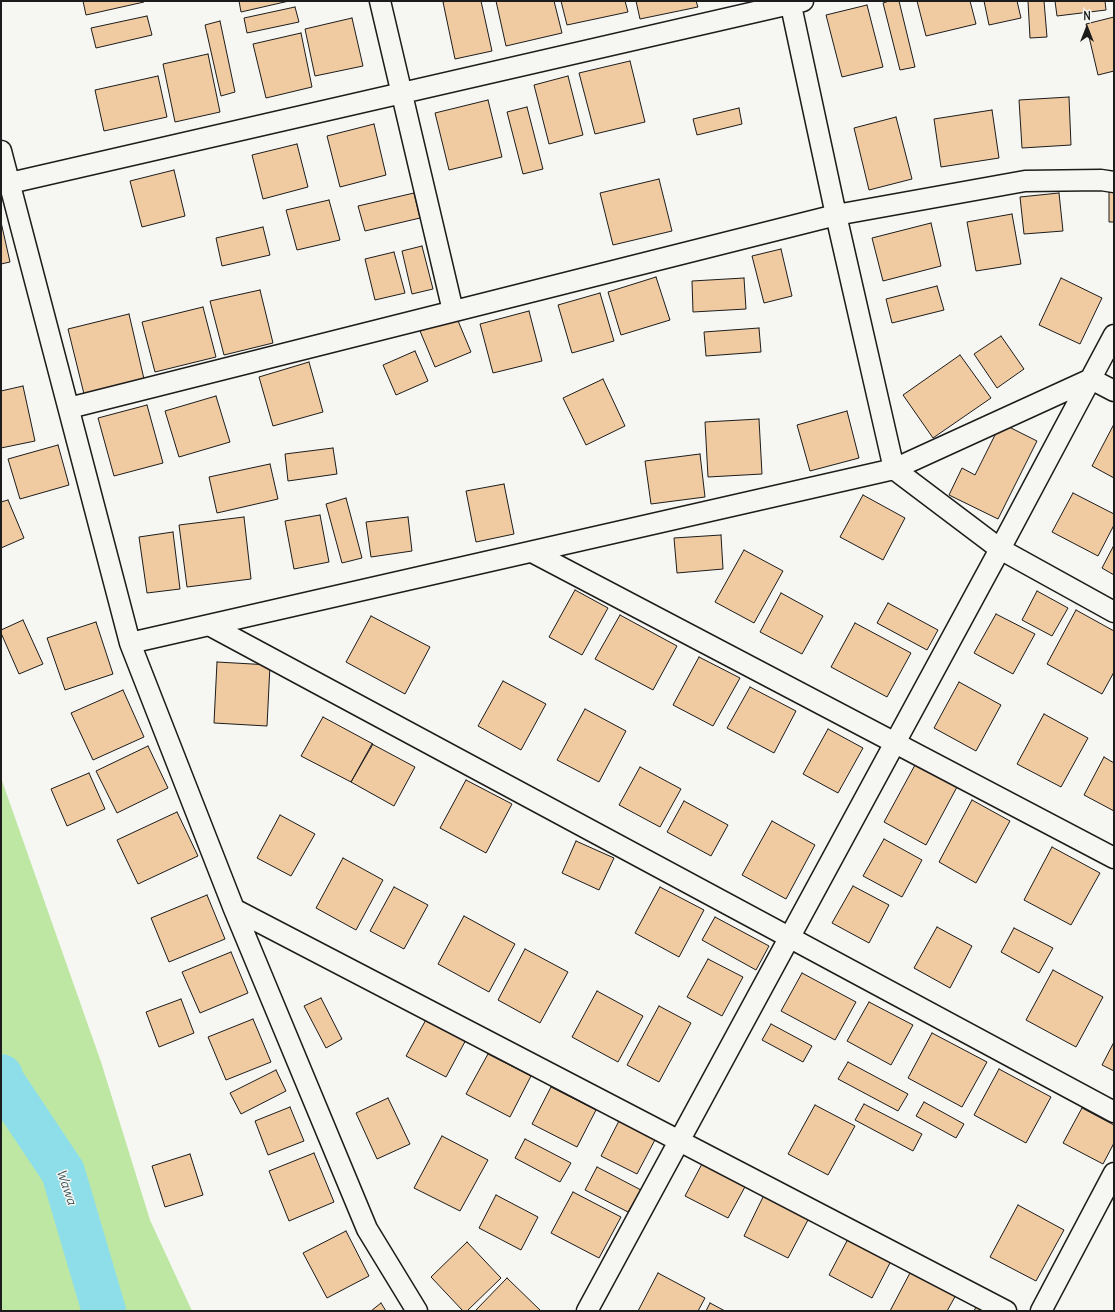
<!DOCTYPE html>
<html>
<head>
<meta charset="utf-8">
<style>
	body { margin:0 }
	#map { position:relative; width:1115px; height:1312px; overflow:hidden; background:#f6f6f2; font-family:Delius,sans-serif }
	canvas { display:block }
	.frame { position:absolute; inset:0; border:2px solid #1c1c1c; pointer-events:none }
	.north { position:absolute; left:1067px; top:8px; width:40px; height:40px; -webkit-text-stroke:3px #f6f6f2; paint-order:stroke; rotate:0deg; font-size:11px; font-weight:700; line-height:16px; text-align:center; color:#1c1c1c }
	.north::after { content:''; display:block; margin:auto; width:14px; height:18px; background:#1c1c1c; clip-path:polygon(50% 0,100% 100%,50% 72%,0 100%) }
</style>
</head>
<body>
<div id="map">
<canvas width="1115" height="1312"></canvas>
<div class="frame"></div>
<div class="north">N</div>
</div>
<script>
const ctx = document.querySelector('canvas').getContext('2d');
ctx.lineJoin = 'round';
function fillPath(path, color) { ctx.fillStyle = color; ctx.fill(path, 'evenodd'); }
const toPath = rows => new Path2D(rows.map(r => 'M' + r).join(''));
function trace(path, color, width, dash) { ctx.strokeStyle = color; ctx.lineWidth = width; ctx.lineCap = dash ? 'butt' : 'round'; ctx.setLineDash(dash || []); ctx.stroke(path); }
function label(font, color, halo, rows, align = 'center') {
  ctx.font = font + ' Delius,sans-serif'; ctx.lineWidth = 3; ctx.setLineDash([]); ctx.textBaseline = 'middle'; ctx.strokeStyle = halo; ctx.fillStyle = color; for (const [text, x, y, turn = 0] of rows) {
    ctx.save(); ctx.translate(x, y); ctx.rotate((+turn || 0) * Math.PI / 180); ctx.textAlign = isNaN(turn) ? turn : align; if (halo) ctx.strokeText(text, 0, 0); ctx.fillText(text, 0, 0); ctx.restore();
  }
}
fillPath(toPath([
	[1,778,101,1062,150,1220,192,1311,1,1311]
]), '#bde7a3');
trace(toPath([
	[1,1076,1,1079,63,1172,104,1311]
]), '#8edeea', 44);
const building = toPath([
	[83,1,144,1,144,2,86,15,83,1],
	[239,1,289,1,241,12,239,1],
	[447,1,481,1,492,51,455,59,443,2,447,1],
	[496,1,554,1,562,33,506,46,496,1],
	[561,1,625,1,628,12,567,25,561,1],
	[636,1,696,1,698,7,640,19,636,1],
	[889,1,899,1,915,67,900,70,883,3,889,1],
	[917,1,970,1,976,24,926,36,917,1],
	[984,1,1017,1,1021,18,989,25,984,1],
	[1028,1,1044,1,1047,37,1030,38,1028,1],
	[1055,1,1105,1,1106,10,1057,16,1055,1],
	[867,5,883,67,842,77,826,15,867,5],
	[295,7,299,22,247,33,244,18,295,7],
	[147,16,152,35,96,48,91,28,147,16],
	[1114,17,1114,71,1098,75,1086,24,1114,17],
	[352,18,363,66,315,76,305,29,352,18],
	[220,21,235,92,221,96,205,25,220,21],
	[301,33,312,87,266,98,253,44,301,33],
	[208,54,220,112,175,122,163,64,208,54],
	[630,61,645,122,595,134,579,73,630,61],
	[158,76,167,117,104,131,95,90,158,76],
	[568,76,583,135,549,144,534,85,568,76],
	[1069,97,1071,145,1022,148,1019,100,1069,97],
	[488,100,502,157,449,170,435,113,488,100],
	[527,107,543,169,523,174,507,112,527,107],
	[739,108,742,124,697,135,693,119,739,108],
	[992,110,999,158,941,167,934,119,992,110],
	[896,117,912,179,869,190,854,128,896,117],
	[374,124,386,175,340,187,327,136,374,124],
	[297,144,308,187,263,199,252,155,297,144],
	[174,170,185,216,142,227,130,181,174,170],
	[659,179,672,231,613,245,600,193,659,179],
	[1109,192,1114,192,1114,222,1109,222,1109,192],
	[414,193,420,218,365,231,358,206,414,193],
	[1059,193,1063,231,1024,234,1020,197,1059,193],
	[329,200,340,240,297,250,286,210,329,200],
	[1012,214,1021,264,976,271,967,222,1012,214],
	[1,222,10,262,1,264,1,222],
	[931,223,941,266,883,281,872,238,931,223],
	[263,227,270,255,222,266,216,238,263,227],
	[422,246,433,289,412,294,402,251,422,246],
	[781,249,792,296,764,303,752,256,781,249],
	[394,252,405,293,375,300,365,259,394,252],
	[656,277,670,320,621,335,608,292,656,277],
	[744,278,746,309,693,312,692,281,744,278],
	[1061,278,1102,298,1080,344,1039,325,1061,278],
	[937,286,944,310,892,323,886,299,937,286],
	[260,290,273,343,224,355,210,301,260,290],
	[600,293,614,341,572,353,558,305,600,293],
	[203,307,216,357,155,372,142,322,203,307],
	[529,311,542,361,493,373,480,324,529,311],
	[129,314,144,379,84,394,68,329,129,314],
	[456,316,471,352,435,367,420,331,456,316],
	[759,328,761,352,706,356,704,332,759,328],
	[1001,336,1024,369,997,388,974,354,1001,336],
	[415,351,428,381,396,395,383,365,415,351],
	[960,355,991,398,933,438,903,395,960,355],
	[309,362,323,412,273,426,259,377,309,362],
	[603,379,625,426,586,445,563,398,603,379],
	[23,386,35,441,1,448,1,391,23,386],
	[216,396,230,442,179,457,165,411,216,396],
	[147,405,163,463,114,476,98,418,147,405],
	[847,411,859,458,810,471,797,425,847,411],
	[759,419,762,474,708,477,705,422,759,419],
	[1001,423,1037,441,998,519,949,495,962,468,975,475,1001,423],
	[1114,424,1114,478,1092,466,1114,424],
	[58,445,69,485,20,499,8,459,58,445],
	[333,448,337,474,288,481,285,454,333,448],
	[700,454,705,497,651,504,645,461,700,454],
	[270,464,278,499,217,513,209,477,270,464],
	[504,484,514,534,476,542,466,491,504,484],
	[1073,493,1114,514,1114,525,1098,556,1052,532,1073,493],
	[863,495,905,518,883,560,840,537,863,495],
	[346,498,362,558,342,563,326,504,346,498],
	[8,500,24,538,1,548,1,502,8,500],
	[320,515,329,562,294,569,285,521,320,515],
	[244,517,251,579,187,587,179,525,244,517],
	[408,517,412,551,371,557,366,522,408,517],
	[173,532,180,589,147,593,139,537,173,532],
	[721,535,723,569,677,573,674,538,721,535],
	[1114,545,1114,575,1102,568,1114,545],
	[744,550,783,571,754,623,715,602,744,550],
	[575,590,608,608,582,655,549,637,575,590],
	[1037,591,1068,608,1052,636,1022,620,1037,591],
	[781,593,823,616,802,654,760,632,781,593],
	[888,603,938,630,927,650,877,623,888,603],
	[1076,610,1114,631,1114,672,1102,694,1047,664,1076,610],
	[996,614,1035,634,1013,674,974,653,996,614],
	[620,615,677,646,653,690,595,659,620,615],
	[371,616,430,647,405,694,346,662,371,616],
	[23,620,43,664,19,674,1,633,1,630,23,620],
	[96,622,113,674,65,690,47,638,96,622],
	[855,623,911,653,887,697,831,667,855,623],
	[699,657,740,678,713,726,673,705,699,657],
	[217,662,270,665,267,726,214,723,217,662],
	[503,681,546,704,521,750,478,726,503,681],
	[959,682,1001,705,976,751,934,728,959,682],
	[750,687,796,711,774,753,727,728,750,687],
	[123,690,144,737,93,760,71,713,123,690],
	[585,709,626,731,599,782,557,760,585,709],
	[1044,714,1088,738,1061,787,1017,764,1044,714],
	[323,717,373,744,351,782,301,756,323,717],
	[828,729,863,748,838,793,803,774,828,729],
	[372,744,415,767,394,806,351,782,372,744],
	[148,746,168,788,117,813,96,771,148,746],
	[1104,757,1114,763,1114,811,1084,795,1104,757],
	[915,765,957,787,926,845,884,822,915,765],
	[640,767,681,789,660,827,619,805,640,767],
	[89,773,105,809,67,826,51,789,89,773],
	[466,780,512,804,486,853,440,828,466,780],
	[972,800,1010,821,976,883,939,862,972,800],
	[684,801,728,825,711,856,667,832,684,801],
	[177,812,198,856,138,884,117,840,177,812],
	[280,815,315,834,291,876,257,858,280,815],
	[772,821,815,845,786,899,742,875,772,821],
	[884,839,922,860,902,897,863,876,884,839],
	[576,841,614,858,599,890,562,873,576,841],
	[1052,847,1100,873,1071,925,1024,900,1052,847],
	[343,858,383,880,356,930,316,908,343,858],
	[853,886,889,905,869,943,832,923,853,886],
	[394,887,428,905,404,949,370,931,394,887],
	[660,887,704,910,679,957,635,933,660,887],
	[207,895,225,939,169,962,151,918,207,895],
	[464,916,515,944,489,992,438,964,464,916],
	[715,917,769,946,756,970,702,940,715,917],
	[937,927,972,946,950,988,914,968,937,927],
	[1014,928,1053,948,1039,973,1001,952,1014,928],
	[525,949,568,972,540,1023,498,1000,525,949],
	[231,952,248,993,200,1013,182,972,231,952],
	[708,959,743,977,722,1016,687,997,708,959],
	[1053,970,1103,997,1076,1047,1026,1020,1053,970],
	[802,973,856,1002,835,1040,781,1011,802,973],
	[597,991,643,1016,618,1062,572,1037,597,991],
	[321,998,342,1039,326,1048,304,1006,321,998],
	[181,999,194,1033,159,1047,146,1012,181,999],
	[869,1002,913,1025,891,1065,847,1041,869,1002],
	[659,1006,691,1023,659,1082,627,1065,659,1006],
	[428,1016,468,1036,446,1077,406,1056,428,1016],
	[253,1019,271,1062,226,1080,208,1037,253,1019],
	[771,1024,812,1046,803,1062,762,1040,771,1024],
	[932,1033,987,1062,962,1107,908,1078,932,1033],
	[1114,1042,1114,1071,1102,1065,1114,1042],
	[488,1054,531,1076,510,1117,466,1094,488,1054],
	[848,1062,908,1094,898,1111,838,1079,848,1062],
	[999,1069,1051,1097,1026,1143,974,1115,999,1069],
	[276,1070,286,1091,241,1114,230,1093,276,1070],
	[551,1087,596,1110,577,1147,532,1124,551,1087],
	[388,1098,410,1144,377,1159,356,1113,388,1098],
	[924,1102,964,1124,956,1138,916,1116,924,1102],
	[864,1104,922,1134,913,1151,855,1120,864,1104],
	[815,1105,855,1126,828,1175,788,1154,815,1105],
	[290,1107,304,1141,268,1155,255,1121,290,1107],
	[1082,1108,1114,1125,1114,1143,1103,1164,1063,1143,1082,1108],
	[621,1117,657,1136,637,1174,601,1156,621,1117],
	[442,1136,488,1160,460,1211,414,1188,442,1136],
	[525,1139,571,1163,560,1182,515,1158,525,1139],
	[314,1153,334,1202,289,1221,269,1171,314,1153],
	[190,1154,203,1195,165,1207,152,1166,190,1154],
	[703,1162,746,1185,728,1218,685,1196,703,1162],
	[597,1167,641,1190,628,1212,585,1190,597,1167],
	[573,1192,621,1217,599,1258,551,1233,573,1192],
	[496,1195,538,1217,521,1250,479,1228,496,1195],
	[764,1195,809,1218,788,1258,744,1236,764,1195],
	[1018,1205,1064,1230,1036,1281,990,1257,1018,1205],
	[346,1231,369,1276,327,1298,303,1253,346,1231],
	[848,1239,891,1261,872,1298,829,1275,848,1239],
	[467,1242,501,1278,467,1311,463,1311,431,1277,467,1242],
	[911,1271,956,1295,947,1311,890,1311,911,1271],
	[658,1273,705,1298,698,1311,638,1311,658,1273],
	[507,1278,541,1311,475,1311,507,1278],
	[381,1303,386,1311,371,1311,381,1303],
	[710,1303,725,1311,706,1311,710,1303],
	[976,1307,985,1311,974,1311,976,1307]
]);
fillPath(building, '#f0caa0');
trace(building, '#1c1c1c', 1);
const street = toPath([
	[380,1,453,311],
	[790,1,836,215,894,469,1000,549,1114,612],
	[1,151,130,643,234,909,367,1229,417,1311],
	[10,183,803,1],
	[69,408,836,215,1025,181,1101,180,1114,182],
	[532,552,1114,858],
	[209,625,1114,1112],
	[130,643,894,469,1091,379,1114,391],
	[234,909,1006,1311],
	[587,1311,1000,549,1114,335],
	[1041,1311,1114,1173]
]);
trace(street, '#1c1c1c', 23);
trace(street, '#f6f6f2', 20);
label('italic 13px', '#3e565a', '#f6f6f2', [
	["Wawa",66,1187,71]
]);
</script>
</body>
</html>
